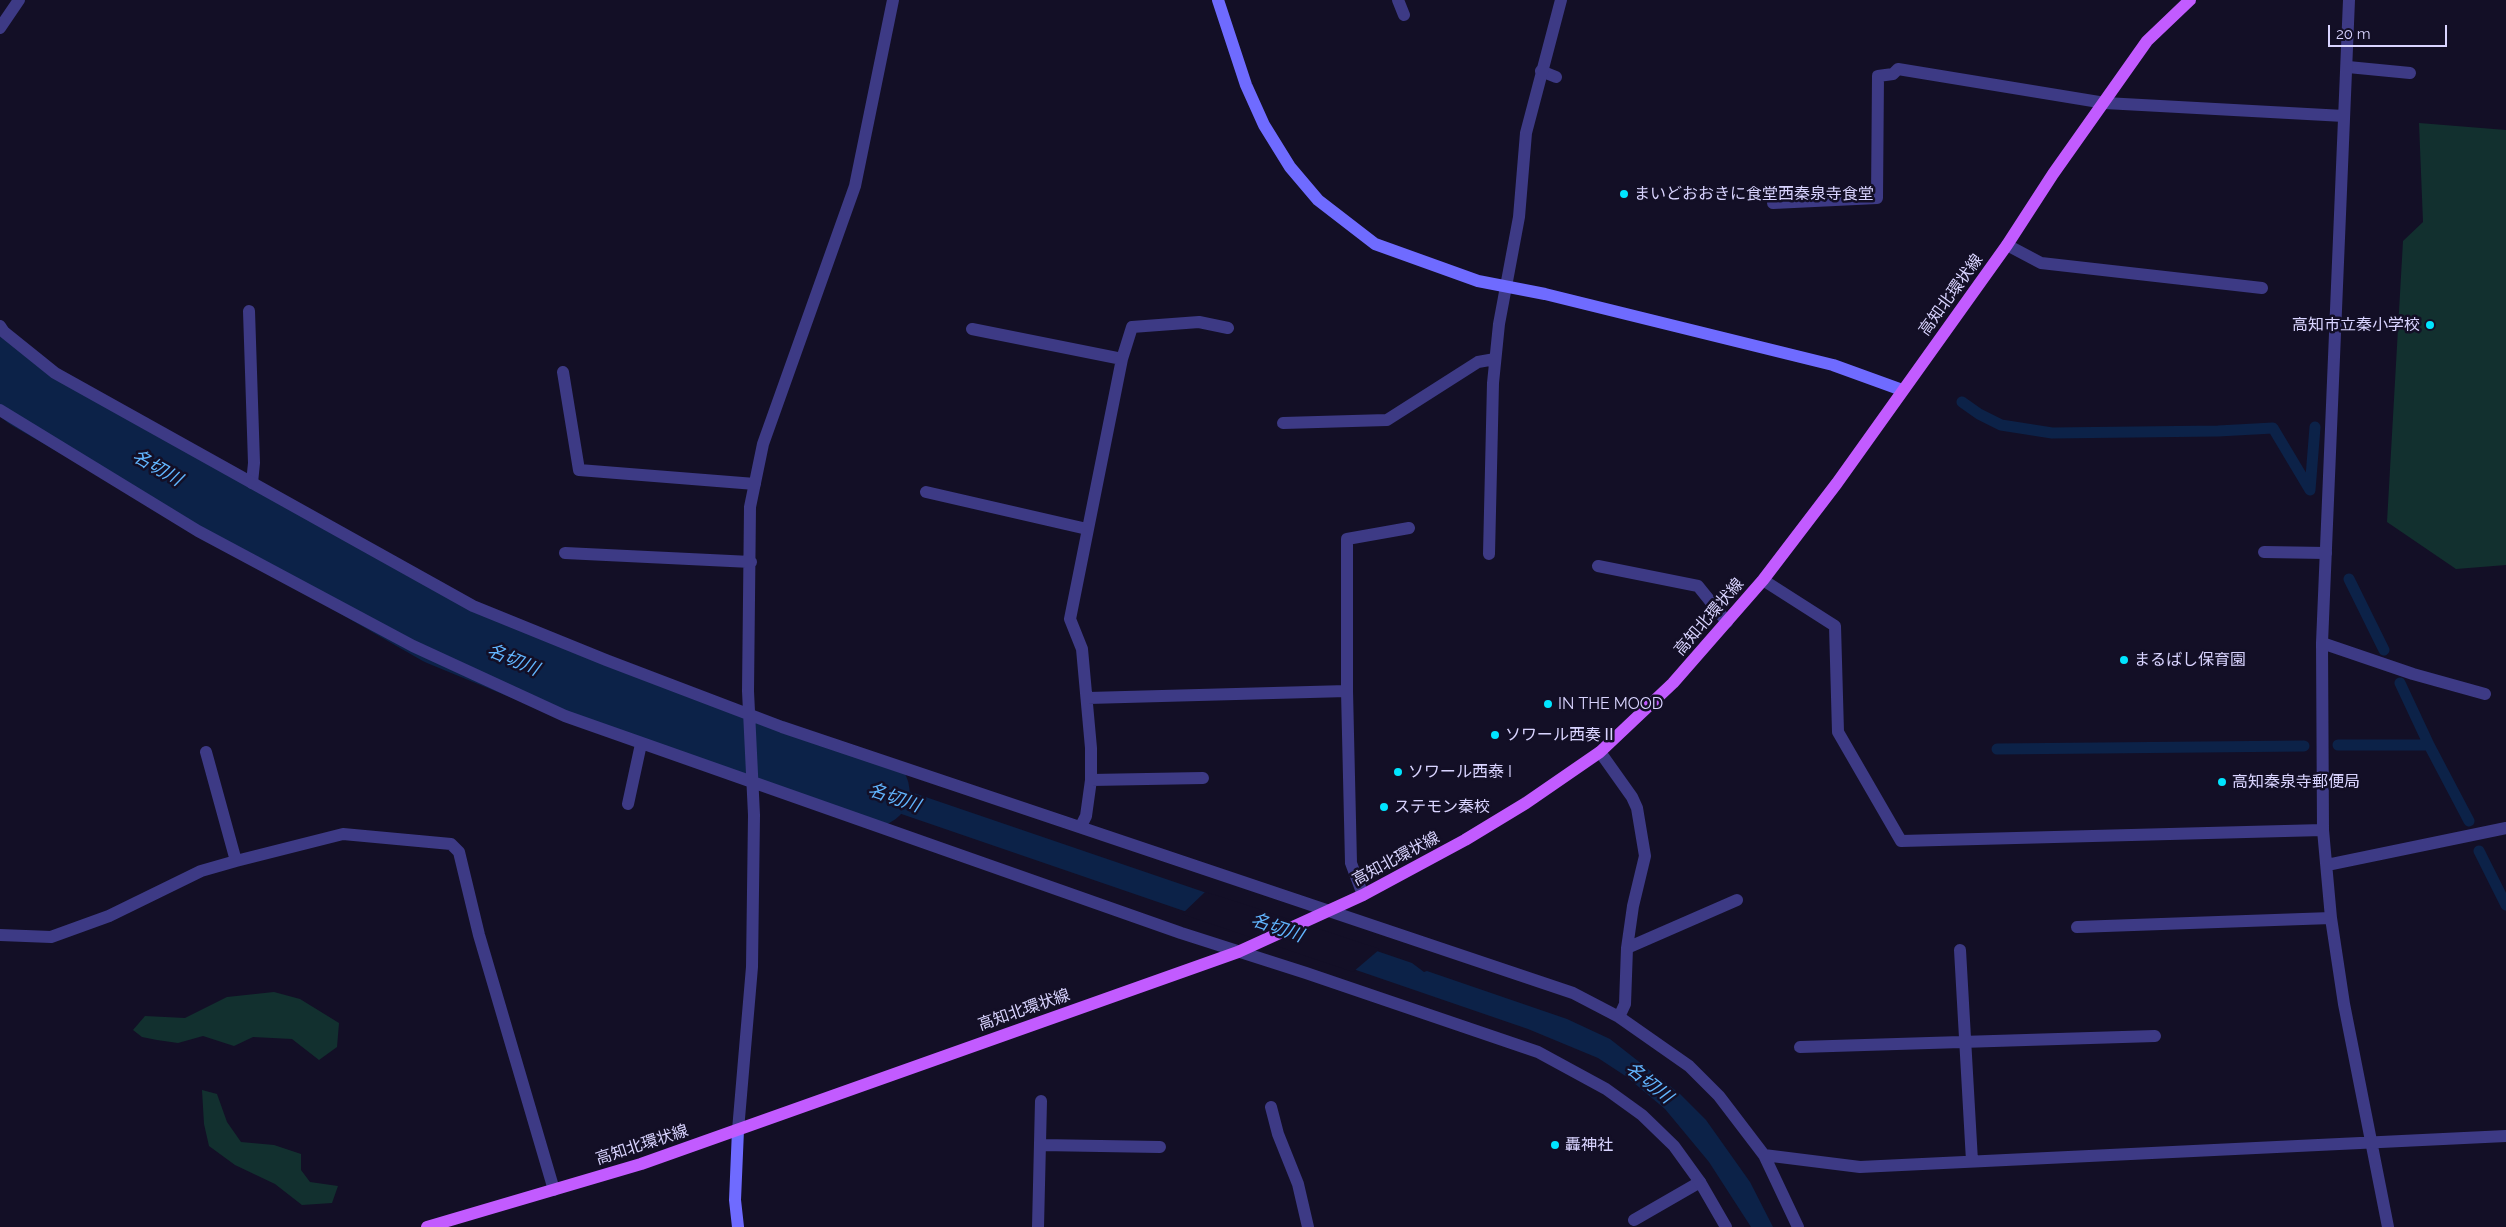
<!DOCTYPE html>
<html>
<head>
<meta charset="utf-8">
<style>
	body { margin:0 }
	#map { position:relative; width:2506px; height:1227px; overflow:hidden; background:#130f26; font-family:Raleway,sans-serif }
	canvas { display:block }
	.scale { position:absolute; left:2328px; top:25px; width:119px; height:22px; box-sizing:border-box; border:2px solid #d9d4ff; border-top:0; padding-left:6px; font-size:15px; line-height:18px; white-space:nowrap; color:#d9d4ff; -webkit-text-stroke:4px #130f26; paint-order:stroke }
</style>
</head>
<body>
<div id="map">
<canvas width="2506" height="1227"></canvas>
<div class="scale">20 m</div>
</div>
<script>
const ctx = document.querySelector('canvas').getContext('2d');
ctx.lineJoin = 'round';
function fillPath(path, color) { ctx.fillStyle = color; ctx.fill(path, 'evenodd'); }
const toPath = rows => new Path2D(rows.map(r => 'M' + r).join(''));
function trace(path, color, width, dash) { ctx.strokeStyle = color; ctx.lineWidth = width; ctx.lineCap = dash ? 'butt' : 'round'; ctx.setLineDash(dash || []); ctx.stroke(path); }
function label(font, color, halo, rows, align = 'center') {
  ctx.font = font + ' Raleway,"Noto Sans JP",sans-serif'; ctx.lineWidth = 5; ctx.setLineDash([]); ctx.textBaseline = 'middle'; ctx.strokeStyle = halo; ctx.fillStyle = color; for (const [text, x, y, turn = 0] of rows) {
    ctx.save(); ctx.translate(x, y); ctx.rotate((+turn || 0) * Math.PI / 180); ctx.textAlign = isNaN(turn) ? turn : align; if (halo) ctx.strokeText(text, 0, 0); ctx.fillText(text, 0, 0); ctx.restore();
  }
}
fillPath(toPath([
	[2419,123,2506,130,2506,565,2456,569,2387,522,2403,241,2423,222],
	[274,992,300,999,339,1023,337,1047,319,1060,292,1039,253,1037,234,1046,203,1036,178,1043,157,1040,142,1037,133,1030,145,1016,185,1018,227,997],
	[202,1090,217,1094,227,1122,241,1142,274,1145,301,1154,301,1170,310,1182,338,1186,332,1203,302,1205,275,1184,235,1165,209,1146,204,1124]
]), '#12302f');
fillPath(toPath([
	[782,748,1412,963,1424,972,1427,971,1567,1019,1610,1039,1680,1094,1706,1120,1750,1182,1773,1227,1751,1227,1709,1162,1665,1109,1627,1077,1598,1058,1528,1029,779,772]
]), '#0c2248');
fillPath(toPath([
	[1205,892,1222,897,1380,949,1353,972,1182,914]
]), '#130f26');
trace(toPath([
	[1962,402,1979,414,2001,425,2052,433,2218,431,2273,428,2310,490],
	[2310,490,2315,427],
	[2349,579,2384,650],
	[2400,683,2429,745],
	[2338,745,2429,745,2469,821],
	[1997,749,2304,746],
	[2479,851,2506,905]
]), '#0c2248', 11);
trace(toPath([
	[0,370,30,395,440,630,571,684,874,791]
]), '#0c2248', 71);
trace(toPath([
	[2348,67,2410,73],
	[1541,71,1556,77],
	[249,311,254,463,252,483],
	[2264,552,2326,553],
	[1634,1220,1700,1182]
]), '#3d3a85', 12);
trace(toPath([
	[1398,0,1404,15],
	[2349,0,2322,643,2323,830,2331,918,2344,1004,2388,1227],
	[0,28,19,0],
	[1773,203,1877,198,1878,76,1893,74,1898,69,2105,103,2344,116],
	[2007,245,2041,263,2262,288],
	[0,326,4,332,55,373,473,606,606,660,782,727,1573,993,1619,1017,1689,1066,1719,1096,1764,1155,1860,1167,2506,1136],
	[972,329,1122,359],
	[563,372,579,470,755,484],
	[0,410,198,531,413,646,565,716,1181,933,1306,973,1538,1052,1606,1089,1642,1115,1674,1146,1700,1182,1726,1227],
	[1283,423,1387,420,1478,362,1495,359],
	[926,492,1087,529],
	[565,553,751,562],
	[1489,554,1493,383,1499,324,1519,217,1526,133,1561,0],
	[1598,566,1698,586,1727,622],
	[1763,580,1835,626,1838,732,1901,841,2323,830],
	[2322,643,2413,674,2485,694],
	[1088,698,1347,691],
	[1600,752,1632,797,1637,808,1645,856,1633,906,1627,948,1625,1004,1619,1017],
	[1091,780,1203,778],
	[628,804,641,744],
	[1081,826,1086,816,1091,780,1091,748,1082,649,1070,619,1122,359,1132,327,1199,322,1228,328],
	[236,861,343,834,451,844,459,852,479,935,554,1190],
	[2327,865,2506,828],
	[1363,895,1351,863,1347,691,1347,539,1409,528],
	[2077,927,2331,918],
	[0,935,51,937,109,916,201,871,236,861,206,752],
	[1627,948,1737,900],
	[1960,950,1972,1161],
	[1800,1047,2155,1036],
	[1271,1107,1278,1134,1298,1184,1308,1227],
	[738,1130,752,967,754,815,748,691,750,507,763,444,855,186,893,0],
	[1041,1145,1160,1147],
	[1764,1155,1798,1227],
	[1038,1227,1041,1101]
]), '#3d3a85', 12);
trace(toPath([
	[1218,0,1246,85,1264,125,1290,167,1318,200,1375,244,1478,281,1545,294,1833,365,1902,390],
	[738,1227,735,1200,738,1130]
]), '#6f6bff', 12);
trace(toPath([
	[427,1227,641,1164,1238,952,1363,895,1465,840,1526,803,1600,752,1673,683,1763,580,1837,483,2007,245,2053,174,2147,41,2190,0]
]), '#c25bff', 12);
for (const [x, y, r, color] of [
	[1624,194,5,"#00e5ff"],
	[2430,325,5,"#00e5ff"],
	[2124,660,5,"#00e5ff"],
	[1548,704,5,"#00e5ff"],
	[1495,735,5,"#00e5ff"],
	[1398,772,5,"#00e5ff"],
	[2222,782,5,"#00e5ff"],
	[1384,807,5,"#00e5ff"],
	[1555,1145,5,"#00e5ff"]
]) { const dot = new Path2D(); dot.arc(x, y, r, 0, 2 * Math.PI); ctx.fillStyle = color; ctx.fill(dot); trace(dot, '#130f26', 2); }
label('16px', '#d9d4ff', '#130f26', [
	["まいどおおきに食堂西秦泉寺食堂",1634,194],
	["高知市立秦小学校",2420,325,"right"],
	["まるばし保育園",2134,660],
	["IN THE MOOD",1558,704],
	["ソワール西奏Ⅱ",1505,735],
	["ソワール西泰 I",1408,772],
	["高知秦泉寺郵便局",2232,782],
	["ステモン秦校",1394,807],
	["轟神社",1565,1145]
], 'left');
label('16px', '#d9d4ff', '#130f26', [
	["高知北環状線",1951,295,-54],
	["高知北環状線",1709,617,-49],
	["高知北環状線",1396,859,-28],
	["高知北環状線",1024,1010,-19],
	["高知北環状線",642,1145,-18]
]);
label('italic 18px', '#62b6ff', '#130f26', [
	["名切川",157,468,30],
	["名切川",513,660,23],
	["名切川",894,798,19],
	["名切川",1277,928,19],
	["名切川",1649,1083,39]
]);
</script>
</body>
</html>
